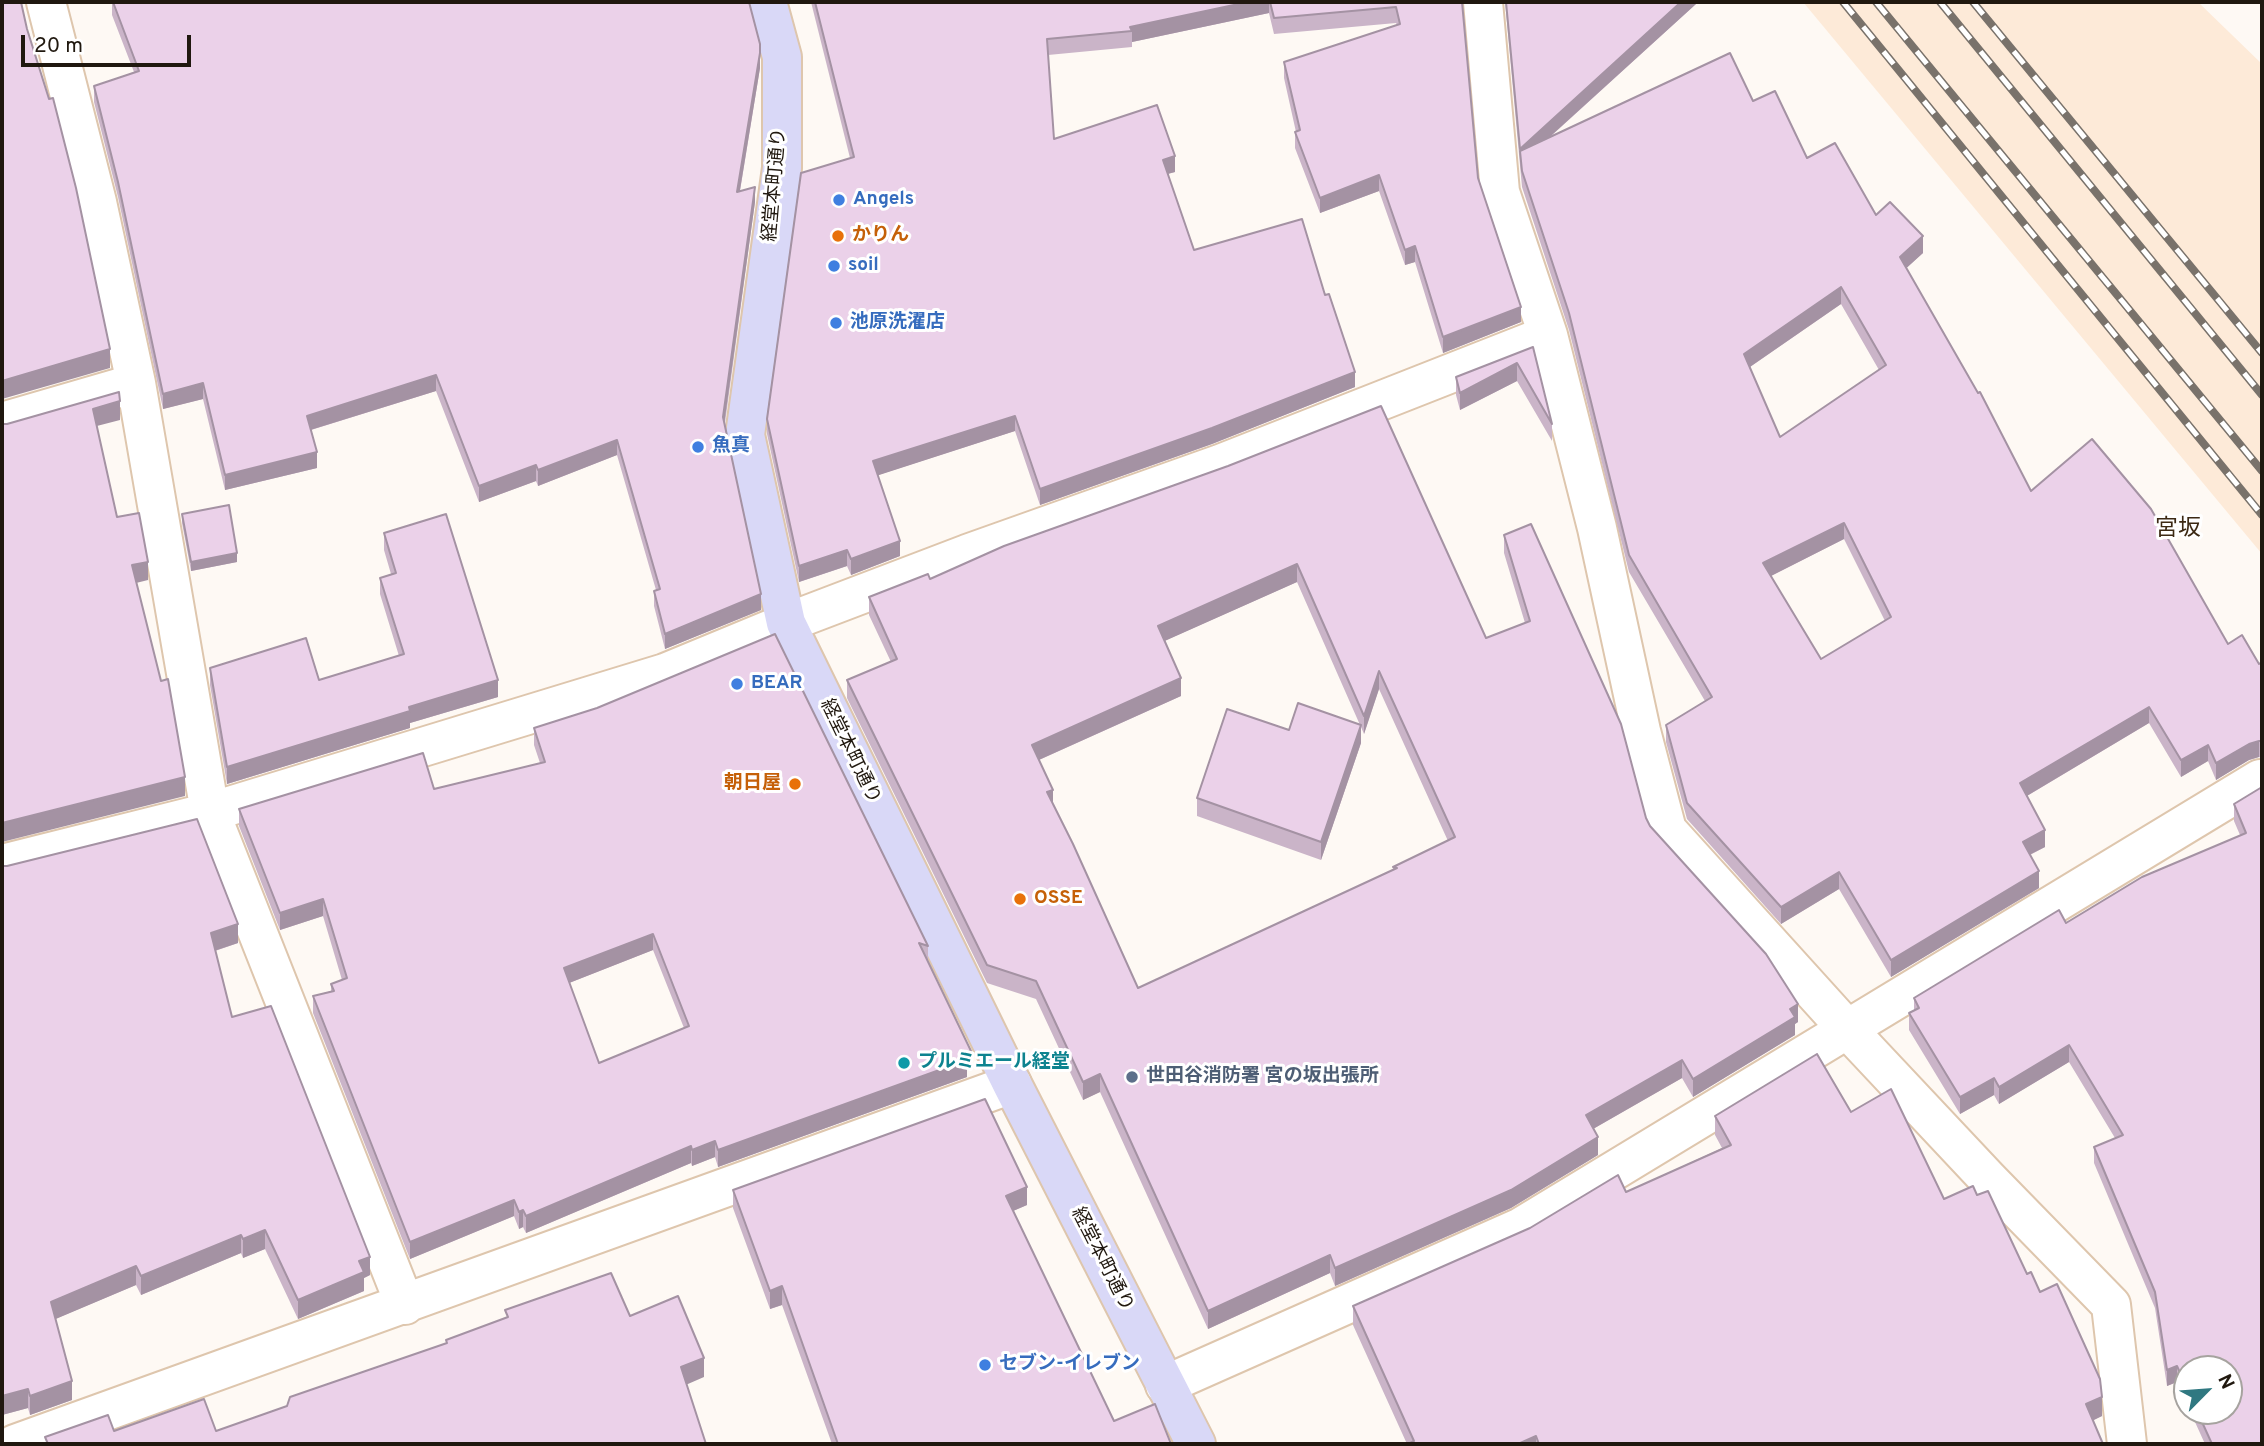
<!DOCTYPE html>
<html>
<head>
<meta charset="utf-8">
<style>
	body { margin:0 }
	#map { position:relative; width:2264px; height:1446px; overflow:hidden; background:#fef9f4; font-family:Overpass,sans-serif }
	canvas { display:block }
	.frame { position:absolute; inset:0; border:4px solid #20180f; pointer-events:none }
	.north { position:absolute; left:2173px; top:1355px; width:70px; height:70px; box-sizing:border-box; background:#fff; border:2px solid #a6a39f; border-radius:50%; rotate:65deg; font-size:19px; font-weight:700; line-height:28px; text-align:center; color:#20180f }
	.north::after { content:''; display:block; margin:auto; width:24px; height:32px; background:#307881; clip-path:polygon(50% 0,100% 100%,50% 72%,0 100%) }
	.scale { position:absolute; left:21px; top:35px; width:170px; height:32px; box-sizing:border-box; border:4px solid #20180f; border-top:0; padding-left:9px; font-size:21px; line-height:24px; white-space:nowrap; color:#20180f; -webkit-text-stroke:5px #fff; paint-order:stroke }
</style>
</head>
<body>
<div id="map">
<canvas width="2264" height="1446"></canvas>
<div class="frame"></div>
<div class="north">N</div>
<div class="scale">20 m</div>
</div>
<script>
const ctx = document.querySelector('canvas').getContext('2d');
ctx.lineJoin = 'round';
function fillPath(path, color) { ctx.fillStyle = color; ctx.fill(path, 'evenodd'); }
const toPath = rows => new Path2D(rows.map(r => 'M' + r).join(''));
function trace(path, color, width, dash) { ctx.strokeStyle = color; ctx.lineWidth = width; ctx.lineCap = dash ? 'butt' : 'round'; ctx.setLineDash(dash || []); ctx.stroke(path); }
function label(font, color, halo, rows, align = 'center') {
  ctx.font = font + ' Overpass,"Noto Sans JP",sans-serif'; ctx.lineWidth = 6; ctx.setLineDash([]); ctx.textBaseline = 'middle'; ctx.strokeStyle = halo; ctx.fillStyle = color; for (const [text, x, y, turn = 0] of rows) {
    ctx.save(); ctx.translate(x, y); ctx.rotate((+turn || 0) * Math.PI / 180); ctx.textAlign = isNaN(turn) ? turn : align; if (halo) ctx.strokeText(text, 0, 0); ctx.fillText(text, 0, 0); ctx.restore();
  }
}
fillPath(toPath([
	[1803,2,2198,2,2262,64,2262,554]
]), '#fdead8');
const minor = toPath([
	[46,2,97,202,136,383,210,812,405,1305],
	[1483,2,1500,192,1548,335,1597,528,1641,731,1667,830,1848,1030,1988,1179,2111,1305,2127,1444],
	[2,422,136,383],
	[2,864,210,812,665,673,786,623,967,554,1220,464,1548,335],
	[1165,1385,1521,1227,2260,779],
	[15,1444,1012,1084]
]);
const secondary = toPath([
	[767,2,782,57,782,168,745,435,786,623,1012,1084,1196,1444]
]);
trace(minor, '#dec6ad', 42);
trace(secondary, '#dec6ad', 42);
trace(minor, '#fff', 38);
trace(secondary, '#d9d8f7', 38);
const rail = toPath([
	[1843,2,2262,515],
	[1876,2,2262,471],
	[1940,2,2262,395],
	[1973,2,2262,353]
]);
trace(rail, '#79726b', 8);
trace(rail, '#fff', 5, [16]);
fillPath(toPath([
	[112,2,749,2,760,68,740,191,755,202,725,423,761,610,665,649,654,606,654,591,656,590,617,455,538,486,536,481,479,502,436,391,311,430,317,468,225,490,203,399,163,409,118,197,94,102,94,86,134,72,112,15],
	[811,2,1462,2,1478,178,1521,322,1443,353,1415,262,1405,265,1379,191,1320,213,1295,148,1295,132,1296,132,1284,78,1284,62,1397,25,1396,23,1274,34,1269,13,1132,42,1132,47,1048,55,1054,139,1175,172,1168,174,1194,250,1325,295,1355,387,1212,444,1040,505,1015,431,878,475,900,556,851,575,847,566,799,582,767,434,767,419,850,158],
	[1505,2,1696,2,1696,4,1550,137,1753,101,1807,158,1923,253,1906,268,2031,491,2228,644,2259,664,2262,662,2262,758,2259,757,2249,760,2216,780,2208,761,2181,777,2149,723,2027,796,2045,847,2030,855,2039,888,1891,977,1839,889,1781,924,1687,819,1666,742,1666,725,1705,701,1629,572,1569,330,1522,187],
	[1841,304,1879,370,1780,437,1750,367],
	[1844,539,1885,621,1821,659,1771,576],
	[1533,347,1552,424,1552,441,1517,381,1460,410,1456,395,1456,377],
	[1228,466,1486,638,1525,623,1504,553,1504,535,1650,826,1798,1022,1795,1024,1795,1035,1693,1097,1682,1078,1593,1129,1598,1155,1511,1208,1335,1286,1330,1273,1208,1329,1100,1092,1083,1100,1036,999,987,983,847,698,847,680,891,662,869,615,869,597,930,579],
	[1297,582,1360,725,1289,730,1197,798,1197,816,1321,860,1361,743,1361,727,1364,734,1379,689,1448,841,1393,867,1393,870,1138,988,1053,805,1039,760,1181,696,1164,641],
	[182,514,237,562,191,571,182,523],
	[384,533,498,697,410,723,410,728,227,784,210,685,210,668,319,680,399,656,380,594,380,578,391,574,384,550],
	[534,728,928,946,928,963,971,1067,967,1069,967,1077,718,1167,715,1157,692,1166,691,1163,526,1233,523,1227,519,1229,514,1216,410,1259,313,1013,313,996,331,991,331,984,342,980,323,916,280,930,239,826,239,809,434,789,540,763,534,745],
	[653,950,684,1028,599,1063,569,983],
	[2262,787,2262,1444,2205,1444,2190,1411,2229,1411,2187,1369,2187,1405,2177,1382,2167,1386,2155,1308,2094,1163,2094,1147,2115,1138,2069,1062,1999,1104,1994,1095,1960,1114,1909,1030,1909,1013,1914,1011,1914,998,2066,923,2240,835,2234,821,2234,804],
	[2,866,238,943,215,951,232,1017,370,1275,364,1278,364,1291,298,1319,265,1249,243,1258,241,1253,141,1295,136,1285,55,1319,72,1400,30,1415,28,1408,2,1415],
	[1851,1112,1944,1199,1977,1195,2027,1274,2102,1416,2093,1420,2103,1444,1407,1444,1353,1325,1353,1306,1626,1192,1722,1148,1715,1135,1715,1116],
	[733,1190,1027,1205,1013,1211,1114,1421,1171,1444,832,1444,782,1305,770,1309,733,1208]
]), '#cab4c8');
fillPath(toPath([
	[1248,2,1269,2,1269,13,1132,42,1132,31,1130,27],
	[1681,2,1696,2,1696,4,1521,163,1520,151,1520,165,1520,149],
	[760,53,760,68,737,208,737,192],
	[1175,156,1175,172,1163,175,1163,160],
	[1379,175,1379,191,1320,213,1320,198],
	[755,187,755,202,723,432,723,417],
	[1923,236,1923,253,1900,274,1900,257],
	[1415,246,1415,262,1405,265,1405,250],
	[1841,287,1841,304,1744,371,1744,354],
	[1521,307,1521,322,1443,353,1443,337],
	[110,349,110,368,2,399,2,381],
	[1517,363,1517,381,1460,410,1460,393],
	[1355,372,1355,387,1212,444,1040,505,1040,489],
	[436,375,436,391,307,431,307,416],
	[203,383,203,399,163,409,163,394],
	[120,401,120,420,93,427,93,409],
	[1015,416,1015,431,873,477,873,461],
	[617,440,617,455,538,486,538,470],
	[317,452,317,468,225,490,225,475],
	[536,465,536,481,479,502,479,486],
	[1844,523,1844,539,1763,580,1763,563],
	[900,541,900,556,851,575,851,559],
	[847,550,847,566,799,582,799,566],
	[237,553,237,562,191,571,191,562],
	[148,562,148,580,132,584,132,565],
	[1297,564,1297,582,1158,644,1158,626],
	[761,594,761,610,665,649,665,634],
	[1379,671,1379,689,1364,734,1364,716],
	[1181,678,1181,696,1032,763,1032,745],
	[498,680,498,697,410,723,410,728,227,784,227,767,409,707],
	[2149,707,2149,723,2020,800,2020,783],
	[1361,725,1361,743,1321,860,1321,842],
	[2259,741,2259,757,2249,760,2216,780,2216,763,2249,744],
	[2208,745,2208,761,2181,777,2181,760],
	[185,777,185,796,2,842,2,823],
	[1053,790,1053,808,1047,792],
	[2045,830,2045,847,2023,858,2023,842],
	[2039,871,2039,888,1891,977,1891,960],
	[1839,872,1839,889,1781,924,1781,907],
	[323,899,323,916,280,930,280,913],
	[238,924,238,943,211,952,211,933],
	[653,934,653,950,564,985,564,968],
	[1798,1004,1798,1022,1795,1024,1795,1035,1693,1097,1693,1079],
	[2069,1045,2069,1062,1999,1104,1999,1087],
	[971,1051,971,1067,967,1069,967,1077,718,1167,718,1150],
	[1682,1060,1682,1078,1586,1133,1586,1115],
	[1100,1074,1100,1092,1083,1100,1083,1082],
	[1994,1078,1994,1095,1960,1114,1960,1097],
	[1598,1137,1598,1155,1511,1208,1335,1286,1335,1268],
	[715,1141,715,1157,692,1166,692,1150],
	[691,1146,691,1163,526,1233,526,1216],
	[1027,1187,1027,1205,1006,1214,1006,1196],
	[514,1200,514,1216,410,1259,410,1242],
	[523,1210,523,1227,519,1229,519,1212],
	[265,1230,265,1249,243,1258,243,1239],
	[241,1235,241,1253,141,1295,141,1276],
	[1330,1255,1330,1273,1208,1329,1208,1311],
	[370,1257,370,1275,364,1278,364,1291,298,1319,298,1300,359,1261],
	[136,1266,136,1285,51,1321,51,1302],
	[782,1286,782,1305,770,1309,770,1291],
	[704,1358,704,1377,681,1387,681,1367],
	[2177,1366,2177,1382,2167,1386,2167,1370],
	[72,1381,72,1400,30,1415,30,1396],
	[28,1389,28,1408,2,1415,2,1396],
	[2102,1397,2102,1416,2086,1424,2086,1404],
	[1536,1436,1536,1444,1518,1444]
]), '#a492a3');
const building = toPath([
	[2,2,21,2,27,29,49,99,53,98,76,188,110,349,2,381,2,2],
	[113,2,749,2,760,44,760,53,737,192,755,187,723,417,761,594,665,634,654,591,660,589,617,440,538,470,536,465,479,486,436,375,307,416,317,452,225,475,203,383,163,394,118,182,94,86,139,71,113,2],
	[815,2,1248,2,1130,27,1132,31,1047,39,1054,139,1157,105,1175,156,1163,160,1194,250,1302,219,1325,295,1329,294,1355,372,1212,428,1040,489,1015,416,873,461,900,541,851,559,847,550,799,566,767,419,801,173,854,157,815,2],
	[1270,2,1462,2,1478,178,1521,307,1443,337,1415,246,1405,250,1379,175,1320,198,1295,132,1300,130,1284,62,1400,24,1396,7,1274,18,1270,2],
	[1506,2,1681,2,1520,149,1506,2],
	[1730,53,1753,101,1775,91,1807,158,1835,143,1876,215,1890,202,1923,236,1900,257,1978,393,1980,392,2031,491,2092,439,2151,509,2228,644,2242,635,2259,664,2262,662,2262,741,2259,741,2249,744,2216,763,2208,745,2181,760,2149,707,2020,783,2045,830,2023,842,2039,871,1891,960,1839,872,1781,907,1687,803,1666,725,1712,697,1629,555,1569,313,1522,171,1520,151,1730,53],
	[1841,287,1886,365,1780,437,1744,354,1841,287],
	[1844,523,1891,617,1821,659,1763,563,1844,523],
	[1533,347,1552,424,1517,363,1460,393,1456,377,1533,347],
	[119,392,120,401,93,409,117,517,139,513,148,562,132,565,161,681,168,679,185,777,2,823,2,424,7,424,119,392],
	[1381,406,1486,638,1530,621,1504,535,1531,524,1621,724,1646,818,1650,826,1766,954,1798,1004,1790,1009,1795,1017,1693,1079,1682,1060,1586,1115,1598,1137,1511,1190,1335,1268,1330,1255,1208,1311,1100,1074,1083,1082,1036,981,987,965,847,680,897,659,869,597,928,574,930,579,1004,546,1228,466,1381,406],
	[1297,564,1364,716,1379,671,1455,837,1393,867,1397,868,1138,988,1073,844,1047,792,1053,790,1032,745,1181,678,1158,626,1297,564],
	[229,505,237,553,191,562,182,514,229,505],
	[446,514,498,680,409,707,410,711,227,767,210,668,306,638,319,680,404,654,380,578,396,573,384,533,446,514],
	[775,634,928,946,919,943,971,1051,964,1054,967,1060,718,1150,715,1141,692,1150,691,1146,526,1216,523,1210,519,1212,514,1200,410,1242,313,996,334,991,331,984,347,978,323,899,280,913,239,809,423,753,434,789,545,762,534,728,597,708,775,634],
	[653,934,689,1026,599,1063,564,968,653,934],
	[1298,703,1361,725,1321,842,1197,798,1227,709,1289,730,1298,703],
	[2262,787,2262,1444,2212,1444,2197,1411,2229,1411,2229,1369,2187,1369,2187,1388,2177,1366,2167,1370,2155,1292,2094,1147,2123,1135,2069,1045,1999,1087,1994,1078,1960,1097,1909,1013,1919,1008,1914,998,2059,910,2066,923,2142,877,2246,833,2234,804,2262,787],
	[197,819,238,924,211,933,232,1017,271,1006,370,1257,359,1261,364,1272,298,1300,265,1230,243,1239,241,1235,141,1276,136,1266,51,1302,72,1381,30,1396,28,1389,2,1396,2,866,7,866,197,819],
	[1817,1054,1851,1112,1891,1089,1944,1199,1973,1186,1977,1195,1988,1191,2027,1274,2031,1272,2040,1292,2057,1284,2100,1379,2102,1397,2086,1404,2103,1444,1539,1444,1536,1436,1518,1444,1408,1444,1414,1441,1353,1306,1530,1228,1618,1175,1626,1192,1731,1145,1715,1116,1817,1054],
	[985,1099,1027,1187,1006,1196,1114,1421,1155,1404,1171,1444,838,1444,782,1286,770,1291,733,1190,985,1099],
	[611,1273,630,1316,678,1296,704,1358,681,1367,706,1444,48,1444,45,1437,108,1415,114,1431,204,1399,216,1431,287,1406,290,1397,447,1343,446,1340,508,1317,505,1310,611,1273]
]);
fillPath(building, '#ebd1e9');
trace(building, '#a492a3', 2);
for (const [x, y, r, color] of [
	[839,200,7,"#3f7fe0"],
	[838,236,7,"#e8710a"],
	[834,266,7,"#3f7fe0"],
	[836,323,7,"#3f7fe0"],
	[698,447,7,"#3f7fe0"],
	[737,684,7,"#3f7fe0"],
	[795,784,7,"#e8710a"],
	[1020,899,7,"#e8710a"],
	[904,1063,7,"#0f9aa8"],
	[1132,1077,7,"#5c6f8a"],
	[985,1365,7,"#3f7fe0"]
]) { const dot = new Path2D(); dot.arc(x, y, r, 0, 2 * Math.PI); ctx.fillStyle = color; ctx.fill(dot); trace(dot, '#fff', 2.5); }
label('19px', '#20180f', '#fff', [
	["経堂本町通り",776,185,-85],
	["経堂本町通り",849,752,64],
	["経堂本町通り",1101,1260,63]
]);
label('bold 19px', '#366cbe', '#fff', [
	["Angels",853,200],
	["soil",848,266],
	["池原洗濯店",850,323],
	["魚真",712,447],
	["BEAR",751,684],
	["セブン-イレブン",999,1365]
], 'left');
label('bold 19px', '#c56008', '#fff', [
	["かりん",852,236],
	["朝日屋",781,784,"right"],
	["OSSE",1034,899]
], 'left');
label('bold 19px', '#0d838f', '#fff', [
	["プルミエール経堂",918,1063]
], 'left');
label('bold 19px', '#4e5e75', '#fff', [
	["世田谷消防署 宮の坂出張所",1146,1077]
], 'left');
label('23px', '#3c2914', '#fff', [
	["宮坂",2178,530]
]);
</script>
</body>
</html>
